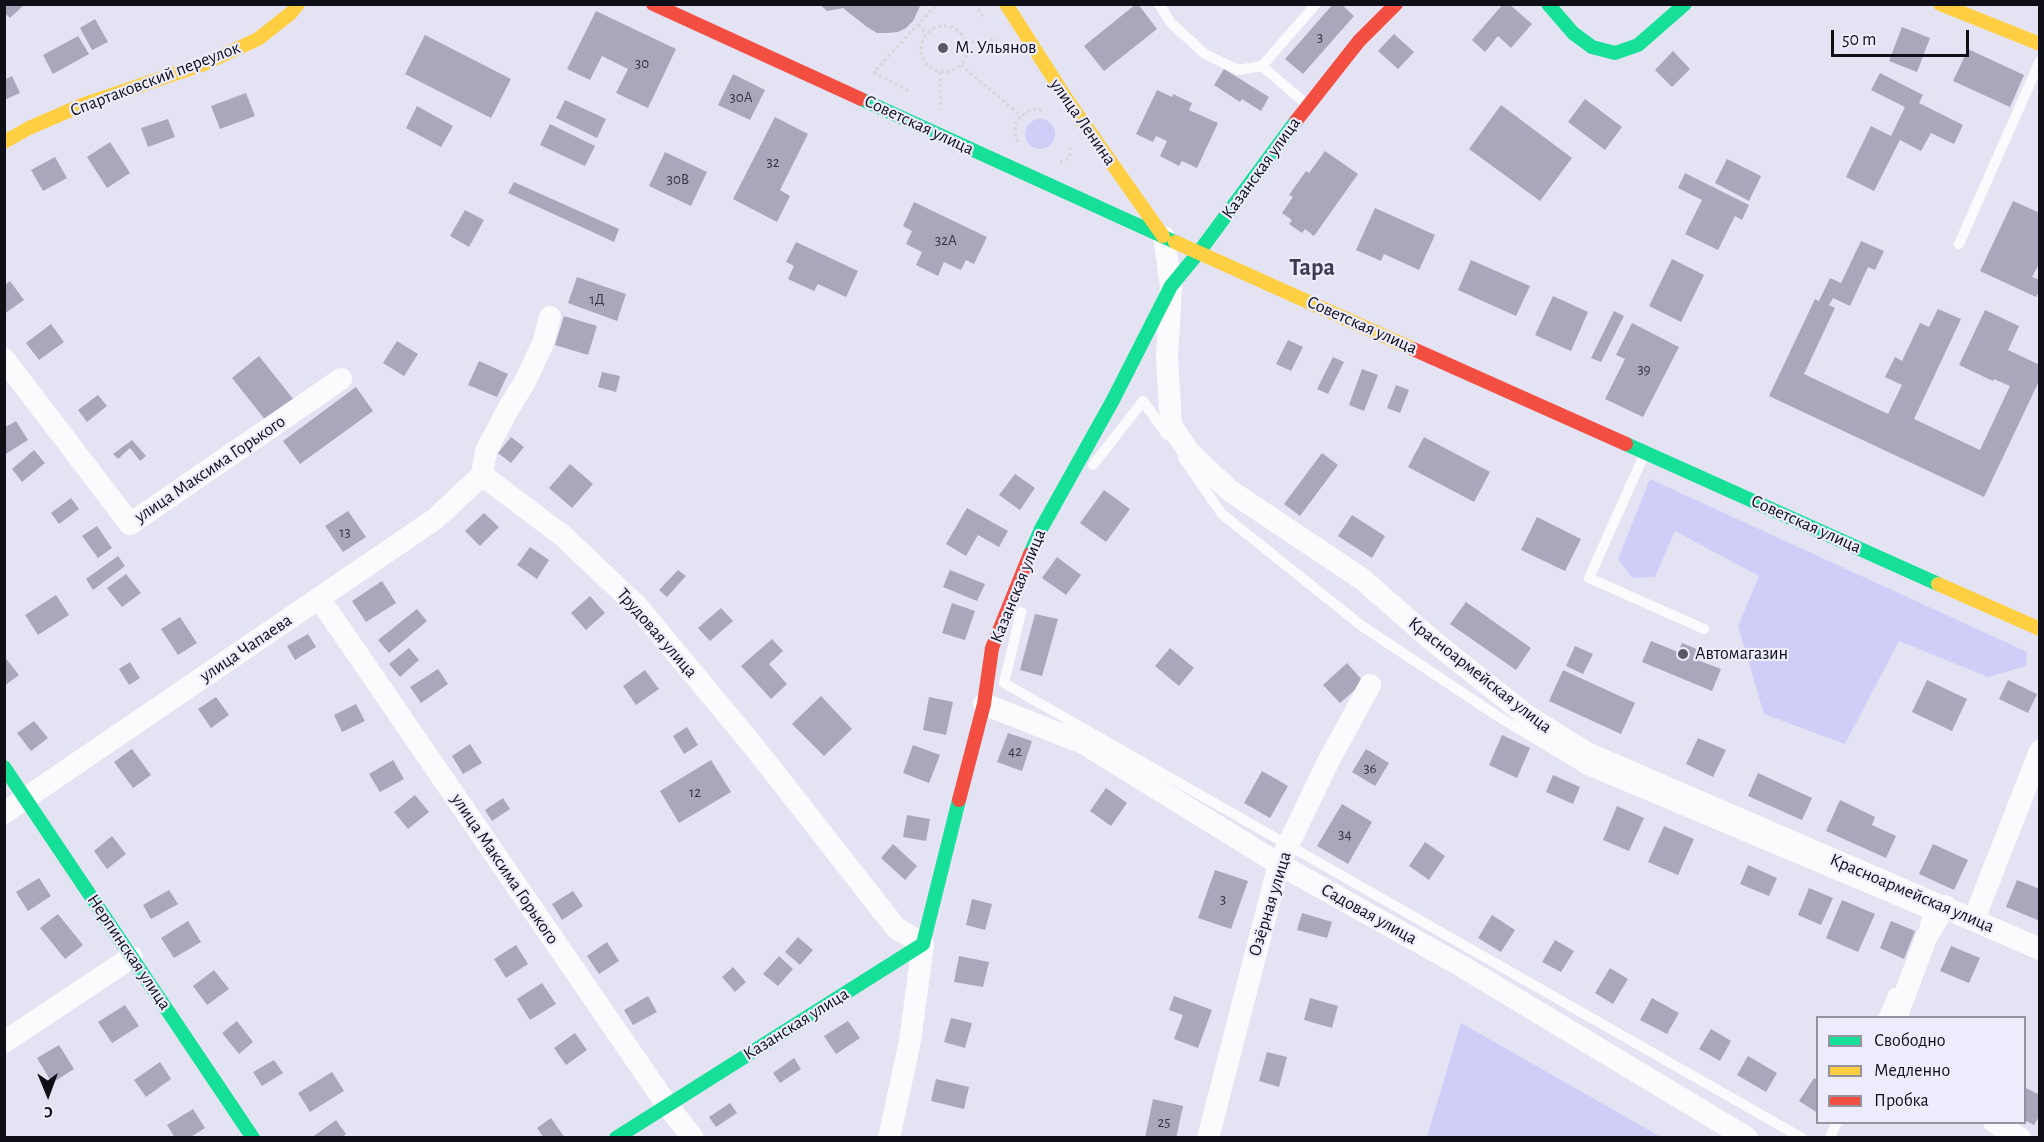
<!DOCTYPE html>
<html>
<head>
<meta charset="utf-8">
<style>
	body { margin:0 }
	#map { position:relative; width:2044px; height:1142px; overflow:hidden; background:#e4e3f4; font-family:"Alegreya Sans",sans-serif }
	canvas { display:block }
	.frame { position:absolute; inset:0; border:6px solid #0f0f18; pointer-events:none }
	.legend { position:absolute; left:1816px; top:1016px; width:210px; height:108px; box-sizing:border-box; background:#ececfd; border:2px solid #9494a1; margin:0; padding:8px 10px; list-style:none; font-size:18px; color:#0f0f18 }
	.legend li { display:flex; align-items:center; gap:12px; height:30px }
	.legend b { width:30px; border:2px solid #9494a1 }
	.north { position:absolute; left:18px; top:1064px; width:60px; height:60px; -webkit-text-stroke:4px #ececfd; paint-order:stroke; rotate:179deg; font-size:16px; font-weight:700; line-height:24px; text-align:center; color:#0f0f18 }
	.north::after { content:''; display:block; margin:auto; width:21px; height:27px; background:#0f0f18; clip-path:polygon(50% 0,100% 100%,50% 72%,0 100%) }
	.scale { position:absolute; left:1831px; top:30px; width:138px; height:27px; box-sizing:border-box; border:3px solid #0f0f18; border-top:0; padding-left:8px; font-size:18px; line-height:21px; white-space:nowrap; color:#0f0f18; -webkit-text-stroke:4px #ececfd; paint-order:stroke }
</style>
</head>
<body>
<div id="map">
<canvas width="2044" height="1142"></canvas>
<div class="frame"></div>
<ul class="legend">
<li><b style="height:8px;background:#16e098"></b>Свободно</li>
<li><b style="height:8px;background:#ffcf43"></b>Медленно</li>
<li><b style="height:8px;background:#f24e42"></b>Пробка</li>
</ul>
<div class="north">С</div>
<div class="scale">50 m</div>
</div>
<script>
const ctx = document.querySelector('canvas').getContext('2d');
ctx.lineJoin = 'round';
function fillPath(path, color) { ctx.fillStyle = color; ctx.fill(path, 'evenodd'); }
const toPath = rows => new Path2D(rows.map(r => 'M' + r).join(''));
function trace(path, color, width, dash) { ctx.strokeStyle = color; ctx.lineWidth = width; ctx.lineCap = dash ? 'butt' : 'round'; ctx.setLineDash(dash || []); ctx.stroke(path); }
function label(font, color, halo, rows, align = 'center') {
  ctx.font = font + ' "Alegreya Sans",sans-serif'; ctx.lineWidth = 4.5; ctx.setLineDash([]); ctx.textBaseline = 'middle'; ctx.strokeStyle = halo; ctx.fillStyle = color; for (const [text, x, y, turn = 0] of rows) {
    ctx.save(); ctx.translate(x, y); ctx.rotate((+turn || 0) * Math.PI / 180); ctx.textAlign = isNaN(turn) ? turn : align; if (halo) ctx.strokeText(text, 0, 0); ctx.fillText(text, 0, 0); ctx.restore();
  }
}
fillPath(toPath([
	'1025 134a15 15 0 1 1 30 0a15 15 0 1 1-30 0Z',
	[1650,479,2027,652,2026,666,1988,677,1899,641,1845,744,1764,714,1738,626,1759,576,1675,531,1655,577,1632,578,1618,559],
	[1461,1023,1661,1137,1427,1137]
]), '#d0cdf8');
fillPath(toPath([
	[4,4,21,4,23,6,10,18,4,12],
	[819,4,921,4,913,21,906,28,898,32,887,33,877,33,867,27,843,8,827,11],
	[1136,4,1138,4,1157,29,1104,71,1084,46],
	[1333,4,1341,4,1354,16,1303,74,1285,59],
	[1503,4,1509,4,1532,24,1511,48,1498,36,1485,52,1472,40],
	[596,11,676,49,648,108,616,93,628,69,602,56,590,80,567,69],
	[95,19,108,42,92,50,80,28],
	[1902,27,1930,38,1917,72,1889,61],
	[1394,34,1414,52,1398,69,1378,51],
	[425,35,511,79,491,118,405,74],
	[78,36,89,54,53,74,43,55],
	[1968,49,2024,75,2010,107,1953,81],
	[1673,51,1690,69,1672,87,1655,70],
	[1224,69,1269,97,1261,111,1242,99,1240,102,1214,85],
	[1880,73,1923,95,1919,103,1963,125,1954,144,1931,133,1921,151,1900,140,1874,191,1846,177,1871,126,1891,136,1905,107,1871,90],
	[733,74,765,90,750,120,718,105],
	[12,76,20,93,4,100,4,80],
	[1157,90,1172,97,1173,94,1192,103,1189,110,1218,123,1197,168,1182,161,1179,166,1160,156,1167,141,1156,136,1153,142,1136,134],
	[246,93,255,116,220,129,211,106],
	[1585,99,1622,127,1605,150,1568,122],
	[565,100,606,119,597,138,556,118],
	[1501,105,1572,158,1540,201,1469,149],
	[417,106,453,126,441,147,406,128],
	[775,117,808,134,780,190,790,196,777,222,733,199],
	[168,119,175,137,148,147,141,128],
	[550,124,595,146,585,166,540,145],
	[110,142,130,173,107,188,87,157],
	[1325,151,1358,174,1314,236,1305,229,1302,233,1289,224,1292,220,1282,213,1293,197,1289,195,1306,171,1309,173],
	[665,152,707,172,691,206,649,186],
	[55,157,67,178,43,191,31,170],
	[1727,159,1761,176,1749,201,1715,183],
	[1685,173,1749,205,1742,220,1735,216,1718,250,1685,234,1702,200,1678,188],
	[514,182,619,229,614,242,508,193],
	[2013,201,2040,213,2040,262,2032,277,2040,280,2040,289,2036,297,1980,271],
	[914,202,987,237,974,264,966,260,961,270,944,262,938,276,916,265,922,252,906,244,912,231,903,226],
	[1375,208,1435,235,1419,270,1384,254,1381,261,1356,250],
	[465,210,484,220,469,247,450,236],
	[1861,241,1884,251,1875,270,1868,267,1850,306,1833,298,1829,305,1835,308,1804,374,1888,414,1902,385,1885,377,1895,357,1902,361,1920,323,1929,327,1938,309,1961,319,1914,419,1980,450,2010,386,1994,379,1993,381,1959,365,1985,310,2019,326,2008,350,2040,365,2040,379,1984,497,1769,396,1815,299,1819,301,1830,278,1841,283],
	[796,242,858,271,846,297,818,284,814,291,788,279,794,266,786,262],
	[1672,259,1704,275,1681,322,1649,306],
	[1471,260,1530,286,1516,316,1458,290],
	[577,277,626,294,617,321,568,303],
	[10,281,24,300,4,314,4,286],
	[1553,296,1588,312,1571,351,1535,335],
	[1614,311,1624,316,1601,362,1591,358],
	[564,316,597,326,588,355,555,345],
	[1632,323,1679,347,1643,417,1605,399,1625,359,1616,355],
	[51,324,64,342,39,360,26,343],
	[1288,340,1303,347,1291,371,1276,364],
	[397,341,418,354,404,376,383,363],
	[259,356,294,400,267,422,232,378],
	[1333,357,1344,362,1328,394,1317,389],
	[479,361,508,374,497,397,468,385],
	[1362,369,1378,375,1364,411,1349,405],
	[602,372,620,376,616,392,598,387],
	[1396,385,1409,390,1400,413,1387,408],
	[356,387,373,411,300,464,283,441],
	[98,395,107,406,87,422,78,410],
	[16,421,28,440,4,455,4,428],
	[511,437,524,447,511,463,498,453],
	[1424,437,1490,472,1474,502,1408,467],
	[132,440,146,456,140,461,130,448,118,459,113,454],
	[34,450,45,463,22,482,12,469],
	[1322,453,1338,465,1300,516,1284,504],
	[570,464,593,484,572,508,549,488],
	[1015,474,1035,488,1020,510,999,495],
	[1104,490,1130,509,1106,542,1080,523],
	[71,498,79,509,59,524,51,513],
	[967,508,1008,531,999,547,978,535,966,556,946,544],
	[348,511,366,537,343,552,325,526],
	[484,513,499,527,480,546,465,531],
	[1352,515,1385,536,1372,558,1338,536],
	[1537,517,1581,539,1565,571,1521,550],
	[97,526,112,548,98,558,82,536],
	[530,547,549,560,537,579,517,565],
	[118,556,125,566,93,590,86,579],
	[1057,557,1081,575,1066,595,1042,578],
	[678,570,686,576,667,597,659,590],
	[950,570,985,584,977,601,943,587],
	[126,574,141,593,122,607,107,588],
	[382,581,396,603,366,622,352,601],
	[56,595,69,615,38,635,25,615],
	[590,596,605,613,586,630,571,613],
	[1466,602,1531,648,1516,670,1450,624],
	[952,603,975,611,965,640,942,633],
	[721,608,733,621,710,641,698,628],
	[417,609,427,621,389,653,378,640],
	[1035,614,1058,619,1042,676,1020,670],
	[180,617,197,643,178,655,161,629],
	[308,634,316,647,295,660,287,646],
	[772,639,783,651,769,664,787,684,771,699,741,666],
	[1651,641,1678,652,1682,643,1699,650,1695,659,1721,669,1712,691,1642,662],
	[1575,646,1593,654,1583,674,1566,666],
	[409,648,419,660,400,677,389,664],
	[1170,648,1194,668,1179,686,1155,666],
	[4,656,19,675,4,686],
	[130,662,140,678,129,685,119,669],
	[1347,663,1364,682,1340,703,1323,685],
	[438,669,448,684,421,703,410,687],
	[645,670,659,689,636,705,623,686],
	[1563,670,1635,703,1621,734,1549,701],
	[1927,680,1967,699,1952,731,1912,712],
	[2008,680,2037,694,2028,713,1999,699],
	[821,696,852,729,824,756,792,724],
	[216,697,229,715,211,728,198,709],
	[929,697,953,702,946,735,923,730],
	[356,704,365,721,342,732,334,715],
	[34,721,48,738,31,751,17,733],
	[687,727,698,745,684,754,673,736],
	[1008,733,1032,741,1022,771,997,762],
	[1502,735,1530,748,1517,778,1489,765],
	[1698,738,1726,750,1713,777,1686,764],
	[470,744,482,763,463,774,452,756],
	[913,745,940,755,929,783,903,773],
	[132,749,151,775,133,788,114,762],
	[1366,749,1389,763,1375,786,1352,772],
	[393,760,404,779,380,792,369,774],
	[711,760,731,792,679,823,660,791],
	[1262,771,1288,786,1270,818,1244,803],
	[1758,773,1812,798,1802,820,1748,796],
	[1553,775,1580,787,1573,804,1546,792],
	[1106,788,1127,803,1111,826,1090,811],
	[415,795,429,812,408,829,394,812],
	[503,798,510,809,492,821,485,810],
	[1840,800,1875,817,1872,825,1896,836,1886,858,1826,831],
	[1342,804,1372,822,1348,864,1317,846],
	[1617,806,1644,818,1629,851,1603,840],
	[907,815,930,819,926,841,903,837],
	[1664,826,1694,839,1678,875,1648,862],
	[112,836,126,854,107,869,94,851],
	[1425,842,1445,856,1429,880,1409,866],
	[893,844,917,866,905,880,881,858],
	[1933,844,1968,860,1954,890,1919,874],
	[1748,865,1777,878,1769,896,1740,884],
	[1215,870,1248,881,1231,929,1198,918],
	[39,878,51,896,28,911,16,892],
	[2017,880,2040,889,2040,921,2006,907],
	[1809,888,1833,898,1821,925,1798,915],
	[169,890,178,904,151,919,143,905],
	[573,891,583,906,562,920,552,904],
	[972,899,992,904,985,930,966,925],
	[1842,900,1875,914,1858,952,1826,938],
	[1302,913,1332,922,1327,938,1297,930],
	[58,914,83,945,65,959,40,928],
	[1492,915,1515,930,1501,952,1478,938],
	[188,921,201,942,174,958,161,938],
	[1891,921,1915,931,1904,959,1880,948],
	[798,937,813,950,800,965,785,952],
	[1555,940,1574,951,1561,972,1542,962],
	[607,942,619,961,599,974,587,956],
	[516,945,528,964,506,978,494,959],
	[1951,946,1980,958,1969,983,1940,971],
	[779,956,793,969,778,986,763,974],
	[959,956,989,962,983,987,954,982],
	[733,967,746,982,735,992,722,977],
	[1610,968,1628,979,1613,1004,1595,993],
	[214,970,229,989,207,1005,193,986],
	[542,983,556,1004,530,1020,517,999],
	[648,996,657,1012,633,1025,624,1010],
	[1174,996,1212,1010,1198,1048,1174,1039,1183,1015,1169,1010],
	[1310,998,1338,1006,1332,1028,1304,1020],
	[1652,998,1679,1013,1667,1034,1640,1020],
	[125,1005,139,1026,112,1043,98,1022],
	[951,1018,972,1023,965,1048,944,1042],
	[237,1021,253,1042,239,1054,222,1033],
	[848,1021,860,1038,836,1054,824,1036],
	[1711,1029,1731,1041,1720,1061,1699,1049],
	[575,1033,587,1050,566,1065,554,1048],
	[59,1045,74,1069,52,1083,37,1058],
	[1267,1052,1287,1057,1279,1087,1259,1081],
	[1748,1056,1777,1073,1766,1092,1737,1075],
	[794,1058,801,1069,780,1083,773,1073],
	[274,1060,283,1073,262,1086,253,1072],
	[160,1062,171,1079,146,1097,134,1080],
	[332,1072,344,1091,310,1112,298,1093],
	[1814,1078,1818,1080,1818,1113,1799,1101],
	[936,1079,969,1087,964,1109,931,1101],
	[2024,1087,2040,1095,2040,1115,2034,1125,2024,1120],
	[1153,1099,1183,1106,1176,1138,1145,1138],
	[730,1103,737,1113,716,1127,709,1117],
	[193,1109,205,1128,189,1138,175,1138,167,1125],
	[551,1118,565,1138,544,1138,537,1128],
	[336,1120,346,1134,341,1138,311,1138]
]), '#a9a7bc');
trace(toPath([
	[975,4,983,17],
	[918,25,927,34],
	'921 49a23 23 0 1 1 46 0a23 23 0 1 1-46 0Z',
	[966,43,997,39],
	[961,65,1021,116],
	[940,72,941,109],
	[908,91,874,72,937,4],
	[1018,142,1015,132,1016,123,1021,116,1028,111,1036,109,1044,111],
	[1060,162,1068,159,1070,155,1070,148]
]), '#d6d6db', 3, [3, 3]);
trace(toPath([
	[1159,4,1171,23,1205,54,1238,70,1262,66,1316,4],
	[1262,66,1305,103],
	[1959,244,2040,61],
	[1644,455,1589,578,1704,629],
	[1183,458,1222,514,1362,626,1499,717,1587,770,1929,914,1925,924],
	[1093,465,1143,401,1167,435],
	[1021,612,1004,683,1802,1138],
	[1883,1018,1894,993],
	[1830,1138,1837,1122]
]), '#fbfbfd', 10);
trace(toPath([
	[1164,237,1171,286,1167,358,1171,425,1189,452,1229,490,1362,579,1433,641,1526,715,1587,753,2040,949],
	[550,317,543,343,526,380,507,411,486,451,482,475,563,536,638,607,755,748,896,928,923,944,910,1041,889,1138],
	[4,359,130,524,341,379],
	[319,598,667,1105,693,1138],
	[984,704,1083,743,1279,864,1463,967,1747,1138],
	[4,813,435,519,482,475],
	[1974,919,2040,751],
	[1896,1018,1926,938,1945,906],
	[4,1042,132,957],
	[1994,1122,2020,1138],
	[1208,1138,1279,864,1328,762,1370,685]
]), '#fbfbfd', 22);
trace(toPath([
	[1548,4,1573,33,1592,47,1615,53,1638,45,1685,4],
	[861,99,1175,242],
	[1626,444,1938,584],
	[1030,554,1041,529,1113,400,1171,286,1199,252,1296,121],
	[4,767,253,1138],
	[616,1138,923,944,959,800]
]), '#16e098', 14);
trace(toPath([
	[1006,4,1066,98,1163,236],
	[1940,4,2040,44],
	[4,142,29,128,82,105,204,64,258,39,291,13,298,4],
	[1175,242,1413,349],
	[1938,584,2040,629]
]), '#ffcf43', 14);
trace(toPath([
	[653,4,861,99],
	[1296,121,1359,41,1396,4],
	[1413,349,1626,444],
	[959,800,984,704,992,648,1030,554]
]), '#f24e42', 14);
for (const [x, y, r, color] of [
	[943,48,6,"#5a5965"],
	[1683,654,6,"#5a5965"]
]) { const dot = new Path2D(); dot.arc(x, y, r, 0, 2 * Math.PI); ctx.fillStyle = color; ctx.fill(dot); trace(dot, '#ececfd', 2); }
label('15px', '#363541', null, [
	["3",1320,37],
	["30",642,63],
	["30А",741,97],
	["32",773,162],
	["30В",678,179],
	["32А",946,240],
	["1Д",597,299],
	["39",1644,369],
	["13",345,532],
	["42",1015,751],
	["36",1370,768],
	["12",695,792],
	["34",1345,834],
	["3",1223,899],
	["25",1164,1122]
]);
label('18px', '#0f0f18', '#ececfd', [
	["М. Ульянов",955,48],
	["Автомагазин",1695,654]
], 'left');
label('18px', '#0f0f18', '#ececfd', [
	["Спартаковский переулок",155,79,-21],
	["улица Ленина",1083,122,55],
	["Советская улица",919,125,25],
	["Казанская улица",1261,168,-54],
	["Советская улица",1362,325,24],
	["улица Максима Горького",210,469,-34],
	["Советская улица",1806,524,24],
	["Казанская улица",1018,586,-68],
	["Трудовая улица",657,633,49],
	["улица Чапаева",246,648,-34],
	["Красноармейская улица",1480,675,38],
	["улица Максима Горького",505,869,56],
	["Красноармейская улица",1912,893,23],
	["Озёрная улица",1270,904,-73],
	["Садовая улица",1369,914,29],
	["Нерпинская улица",129,952,56],
	["Казанская улица",796,1024,-32]
]);
label('bold 24px', '#3c3a51', '#ececfd', [
	["Тара",1312,268]
]);
</script>
</body>
</html>
